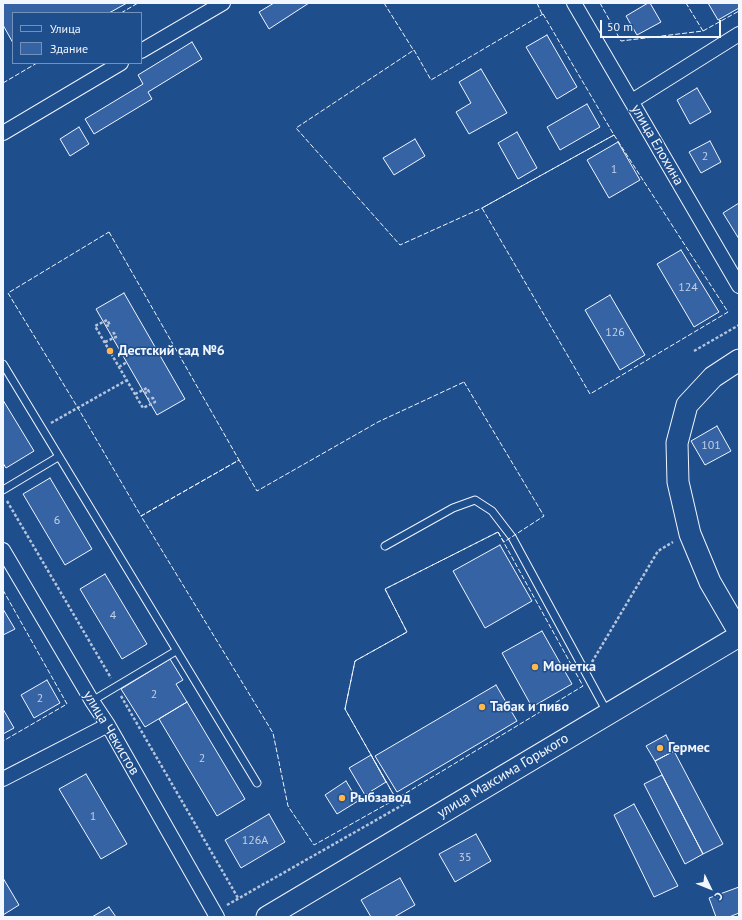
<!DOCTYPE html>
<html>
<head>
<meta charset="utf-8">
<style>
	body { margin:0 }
	#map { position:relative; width:742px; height:920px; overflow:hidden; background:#1f4e8c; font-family:"PT Sans",sans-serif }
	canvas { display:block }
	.frame { position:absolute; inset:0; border:4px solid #f2f6ff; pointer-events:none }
	.legend { position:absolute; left:12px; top:12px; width:130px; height:52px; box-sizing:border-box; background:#1f4e8c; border:1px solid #7391ba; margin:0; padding:5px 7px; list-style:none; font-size:12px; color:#f2f6ff }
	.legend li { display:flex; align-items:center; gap:8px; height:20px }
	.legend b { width:20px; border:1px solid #7391ba }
	.north { position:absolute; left:690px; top:868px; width:40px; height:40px; -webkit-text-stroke:3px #1f4e8c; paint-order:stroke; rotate:133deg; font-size:11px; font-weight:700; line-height:16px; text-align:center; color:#f2f6ff }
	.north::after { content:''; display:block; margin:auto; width:14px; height:18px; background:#f2f6ff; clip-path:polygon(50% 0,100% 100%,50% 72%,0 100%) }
	.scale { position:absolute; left:600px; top:20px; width:121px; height:18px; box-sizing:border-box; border:2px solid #f2f6ff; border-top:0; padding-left:5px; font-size:12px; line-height:14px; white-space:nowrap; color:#f2f6ff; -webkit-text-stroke:3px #1f4e8c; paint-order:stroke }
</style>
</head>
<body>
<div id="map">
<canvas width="742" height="920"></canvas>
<div class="frame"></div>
<ul class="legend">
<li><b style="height:5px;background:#1f4e8c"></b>Улица</li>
<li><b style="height:11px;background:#3563a3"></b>Здание</li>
</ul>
<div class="north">С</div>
<div class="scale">50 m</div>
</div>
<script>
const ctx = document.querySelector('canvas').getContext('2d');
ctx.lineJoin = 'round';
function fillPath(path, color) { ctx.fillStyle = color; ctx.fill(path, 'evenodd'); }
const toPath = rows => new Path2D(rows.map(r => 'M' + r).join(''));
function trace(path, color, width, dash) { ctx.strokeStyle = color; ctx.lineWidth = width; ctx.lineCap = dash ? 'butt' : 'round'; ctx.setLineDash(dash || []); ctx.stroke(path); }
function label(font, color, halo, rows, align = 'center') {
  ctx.font = font + ' "PT Sans",sans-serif'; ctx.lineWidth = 3; ctx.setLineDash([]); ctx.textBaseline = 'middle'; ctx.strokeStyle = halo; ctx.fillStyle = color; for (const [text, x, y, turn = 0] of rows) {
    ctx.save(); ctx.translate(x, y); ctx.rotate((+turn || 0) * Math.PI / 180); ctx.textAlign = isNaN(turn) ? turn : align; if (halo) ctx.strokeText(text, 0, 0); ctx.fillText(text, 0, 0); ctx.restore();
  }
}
const building = toPath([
	[3,3,127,3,109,13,13,13,13,43,3,25,3,3],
	[274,3,309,3,269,29,259,12,274,3],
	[648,3,650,3,661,22,637,35,626,16,648,3],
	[708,3,739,3,739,8,718,20,708,3],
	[547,35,577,87,557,99,526,47,547,35],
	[192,42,202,59,148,92,152,99,94,134,85,119,143,84,138,75,192,42],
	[481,69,507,113,469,134,456,112,471,103,459,82,481,69],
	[697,88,711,112,690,124,677,100,697,88],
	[587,104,600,127,560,150,547,127,587,104],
	[79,127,89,144,70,156,60,139,79,127],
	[517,132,537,168,518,179,498,143,517,132],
	[415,139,425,156,394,175,383,158,415,139],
	[710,141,721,162,701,173,689,152,710,141],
	[618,142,640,180,609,198,587,160,618,142],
	[739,203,739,239,723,213,739,203],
	[681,250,719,312,694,327,657,264,681,250],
	[124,293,185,399,157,415,96,309,124,293],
	[610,295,645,355,620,370,585,310,610,295],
	[3,400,34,451,6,468,3,463,3,400],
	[717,426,731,451,705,465,691,441,717,426],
	[50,478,92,549,65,565,23,494,50,478],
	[500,545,532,601,485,628,453,571,500,545],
	[105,574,147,644,122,659,80,589,105,574],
	[3,609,15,629,3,635,3,609],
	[542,631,572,684,532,707,502,653,542,631],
	[170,659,183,680,176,684,187,702,145,727,121,689,170,659],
	[47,680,60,703,34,718,21,695,47,680],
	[496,685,517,721,397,792,375,756,496,685],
	[187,702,245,799,217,816,159,719,187,702],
	[3,709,14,728,3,734,3,709],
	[666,735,674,751,655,761,646,746,666,735],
	[674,751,723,844,703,854,655,761,674,751],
	[371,755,386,782,365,795,349,768,371,755],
	[86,774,127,844,101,859,59,789,86,774],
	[662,775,703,854,685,864,644,784,662,775],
	[346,781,358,801,337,814,325,795,346,781],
	[634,804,678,886,654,897,614,815,634,804],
	[269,814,285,842,241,868,225,840,269,814],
	[476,834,491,861,455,882,439,854,476,834],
	[3,878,19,905,3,915,3,878],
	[400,878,415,905,394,917,371,917,361,900,400,878],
	[739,887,739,913,729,917,716,917,709,898,739,887],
	[109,907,116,917,92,917,109,907]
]);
fillPath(building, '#3563a3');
trace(building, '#f2f6ff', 1);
const lane = toPath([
	[3,364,257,783],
	[3,490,58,457],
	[385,546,453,508,475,500,492,511,512,537,607,712],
	[92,701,176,651]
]);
const street = toPath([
	[574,3,739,286],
	[141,51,223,3],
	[632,101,739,34],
	[3,133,121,63],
	[3,550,92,701,108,725,217,917],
	[3,779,108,725]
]);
const secondary = toPath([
	[739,360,713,377,687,405,677,443,678,482,690,534,710,582,739,632],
	[267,917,739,636]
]);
trace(lane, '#f2f6ff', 9);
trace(street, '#f2f6ff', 16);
trace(secondary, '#f2f6ff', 23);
trace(toPath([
	[106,326,110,325,107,320,95,326,143,408,155,402,153,398,148,399],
	[105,342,116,337,114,333,110,334],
	[694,351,739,325],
	[119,367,127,362],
	[135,394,147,388,149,392,144,393],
	[51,423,127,380],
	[7,501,111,678],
	[592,662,658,551,673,542],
	[121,696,238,898],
	[227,905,406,803]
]), '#b3c4dc', 2.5, [3, 2]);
trace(lane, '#1f4e8c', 7);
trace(street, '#1f4e8c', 14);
trace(secondary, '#1f4e8c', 21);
trace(toPath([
	[384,3,414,51],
	[537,3,542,14],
	[600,3,621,41,703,31,686,3],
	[121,13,138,3],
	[543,14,614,135,482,208,400,245,296,128,414,50,431,80,543,14],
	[703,31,739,11],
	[3,83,37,63],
	[614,135,728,312,590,394,482,208,614,135],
	[109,232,239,460,141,516,78,408,8,293,109,232],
	[464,382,544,516,504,542,498,532,385,589,407,632,355,661,345,709,396,799,314,845,288,806,273,733,141,516,239,460,257,491,378,422,464,382],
	[498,532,583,686,396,799,345,709,355,661,407,632,385,589,498,532],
	[3,590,67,704,3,741]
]), '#f2f6ff', 1, [5, 2]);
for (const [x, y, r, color] of [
	[110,351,4,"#ffb74d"],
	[535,667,4,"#ffb74d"],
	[482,707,4,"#ffb74d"],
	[660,748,4,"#ffb74d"],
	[342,798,4,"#ffb74d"]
]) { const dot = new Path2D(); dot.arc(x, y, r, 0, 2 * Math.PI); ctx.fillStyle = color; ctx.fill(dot); trace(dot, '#1f4e8c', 1.5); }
label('12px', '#c3d1e8', null, [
	["2",705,157],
	["1",614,170],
	["124",688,288],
	["126",615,333],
	["101",711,446],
	["6",57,521],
	["4",113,616],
	["2",154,695],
	["2",40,699],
	["2",202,759],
	["1",93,817],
	["126А",255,841],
	["35",465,858]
]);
label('14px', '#f2f6ff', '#1f4e8c', [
	["улица Елохина",657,145,60],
	["улица Чекистов",111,733,59],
	["улица Максима Горького",503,776,-31]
]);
label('bold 14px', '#f2f6ff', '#1f4e8c', [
	["Дестский сад №6",118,351],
	["Монетка",543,667],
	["Табак и пиво",490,707],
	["Гермес",668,748],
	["Рыбзавод",350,798]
], 'left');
</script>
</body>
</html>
